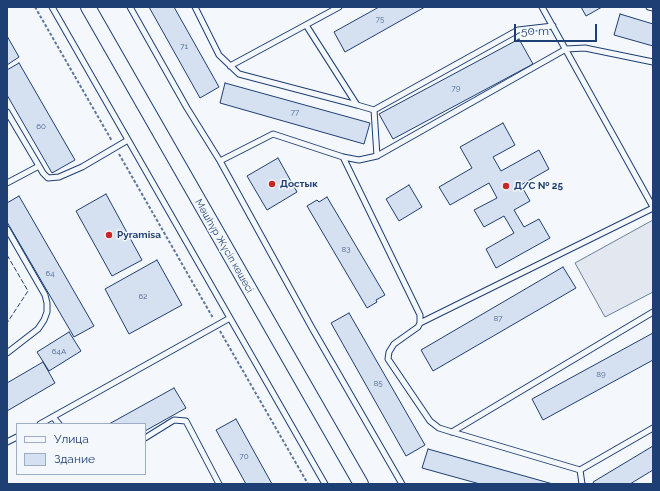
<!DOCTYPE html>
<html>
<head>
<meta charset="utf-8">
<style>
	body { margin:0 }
	#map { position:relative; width:660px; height:491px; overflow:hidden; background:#f4f7fb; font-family:Raleway,sans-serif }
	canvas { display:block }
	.frame { position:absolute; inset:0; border:8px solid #1d3f73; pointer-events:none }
	.legend { position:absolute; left:16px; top:423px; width:130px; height:52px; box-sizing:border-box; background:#f4f7fb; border:1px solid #9eadc5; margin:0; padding:5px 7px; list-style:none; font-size:12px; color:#1d3f73 }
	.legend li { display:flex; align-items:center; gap:8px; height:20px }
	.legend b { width:20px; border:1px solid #9eadc5 }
	.scale { position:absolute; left:514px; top:24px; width:83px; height:18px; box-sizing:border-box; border:2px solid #1d3f73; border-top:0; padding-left:5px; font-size:12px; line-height:14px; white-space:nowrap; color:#1d3f73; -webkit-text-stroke:3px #f4f7fb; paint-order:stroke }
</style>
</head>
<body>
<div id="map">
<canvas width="660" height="491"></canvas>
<div class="frame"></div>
<ul class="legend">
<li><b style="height:5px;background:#f4f7fb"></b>Улица</li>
<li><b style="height:11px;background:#d5e0f0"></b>Здание</li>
</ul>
<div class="scale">50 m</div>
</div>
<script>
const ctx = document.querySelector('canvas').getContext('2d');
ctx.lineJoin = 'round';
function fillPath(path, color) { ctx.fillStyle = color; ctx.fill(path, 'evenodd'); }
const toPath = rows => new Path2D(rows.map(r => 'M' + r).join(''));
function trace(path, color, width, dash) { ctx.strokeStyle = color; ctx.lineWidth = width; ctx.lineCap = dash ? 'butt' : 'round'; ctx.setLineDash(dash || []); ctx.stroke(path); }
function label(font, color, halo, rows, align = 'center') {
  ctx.font = font + ' Raleway,sans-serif'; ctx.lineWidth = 3; ctx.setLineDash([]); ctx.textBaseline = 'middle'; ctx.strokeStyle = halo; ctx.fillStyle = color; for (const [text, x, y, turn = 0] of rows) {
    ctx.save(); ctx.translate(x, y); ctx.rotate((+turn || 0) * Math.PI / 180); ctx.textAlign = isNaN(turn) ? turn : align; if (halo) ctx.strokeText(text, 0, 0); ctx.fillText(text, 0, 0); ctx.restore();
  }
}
const parking = toPath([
	[653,220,653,292,605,317,575,263,653,220]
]);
fillPath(parking, '#e3e8f0');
trace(parking, '#687fa3', 1);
const building = toPath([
	[149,7,174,7,219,87,200,98,149,7],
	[379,7,425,7,345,52,334,32,379,7],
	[581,7,602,7,586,16,581,7],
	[620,14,653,24,653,46,614,35,620,14],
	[7,36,19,57,7,65,7,36],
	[519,39,533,64,393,139,379,114,519,39],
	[19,63,75,160,52,173,7,95,7,70,19,63],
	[225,83,370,123,364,144,220,103,225,83],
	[503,123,515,145,493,157,501,171,539,150,549,169,521,185,530,201,514,210,524,227,539,219,550,238,496,268,486,249,514,233,504,216,484,227,474,210,497,198,489,183,450,205,439,187,472,168,460,147,503,123],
	[278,158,297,192,267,210,247,176,278,158],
	[409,185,422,207,399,221,386,199,409,185],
	[106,194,142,260,112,276,76,211,106,194],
	[19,196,94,326,74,337,7,222,7,203,19,196],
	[327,197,385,295,376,300,377,302,367,308,307,206,317,200,319,202,327,197],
	[157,260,182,305,129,334,105,289,157,260],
	[563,267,576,288,433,371,421,350,563,267],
	[349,313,425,445,406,456,331,323,349,313],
	[69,332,81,351,49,371,37,352,69,332],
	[653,333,653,360,543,420,532,399,653,333],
	[43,362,55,383,7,411,7,383,43,362],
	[174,388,186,408,145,431,145,424,109,424,174,388],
	[236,419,272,484,246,484,216,430,236,419],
	[653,446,653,470,630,484,594,484,593,482,653,446],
	[428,449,553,484,480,484,422,468,428,449]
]);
fillPath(building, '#d5e0f0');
trace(building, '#1d3f73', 1);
const lane = toPath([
	[52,7,325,484],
	[130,7,187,108,220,161,312,328,402,484],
	[195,7,219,55,239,74,357,105,374,110,518,30,553,26],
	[542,7,653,207],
	[649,7,653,8],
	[306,25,357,105],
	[230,66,339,7],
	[374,110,377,156],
	[7,112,39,166],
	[343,157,420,315,420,323,418,327,394,344,389,352,388,359,430,421,439,428,452,432,580,470],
	[220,161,273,134,343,157,359,160,377,156,566,49,585,48,653,62],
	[7,183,39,166,43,173,48,178,59,177,82,167,128,140],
	[7,229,45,295,47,303,47,312,44,320,38,329,7,353],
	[420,323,653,208],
	[53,417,59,424],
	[40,424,230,318],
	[452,432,653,312],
	[145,438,174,420,186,421,219,484],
	[7,442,17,437],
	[582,484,580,470,653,428]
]);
const secondary = toPath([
	[88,7,361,484]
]);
trace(lane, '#1d3f73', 7);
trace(secondary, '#1d3f73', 16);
trace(toPath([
	[35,7,112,141],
	[119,154,213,318],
	[220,331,308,484]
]), '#5e769c', 2, [3, 2]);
trace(lane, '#f4f7fb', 5);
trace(secondary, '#f4f7fb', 14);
trace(toPath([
	[7,255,28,291,7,323]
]), '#1d3f73', 1, [5, 2]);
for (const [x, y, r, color] of [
	[272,184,4,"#c62828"],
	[506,186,4,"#c62828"],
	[109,235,4,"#c62828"]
]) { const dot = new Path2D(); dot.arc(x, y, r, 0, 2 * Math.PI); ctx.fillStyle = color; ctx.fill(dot); trace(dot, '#f4f7fb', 1.5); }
label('8px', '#4b6792', null, [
	["75",380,20],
	["71",184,47],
	["79",456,89],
	["77",295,113],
	["60",41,127],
	["83",346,250],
	["64",50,274],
	["62",143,297],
	["87",498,319],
	["64А",59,352],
	["89",601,375],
	["85",378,384],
	["70",244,457]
]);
label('bold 10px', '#1d3f73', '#f4f7fb', [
	["Достык",280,184],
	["Д/С № 25",514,186],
	["Pyramisa",117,235]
], 'left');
label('10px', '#1d3f73', '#f4f7fb', [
	["Мәшһүр Жүсіп көшесі",224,246,60]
]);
</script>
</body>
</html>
